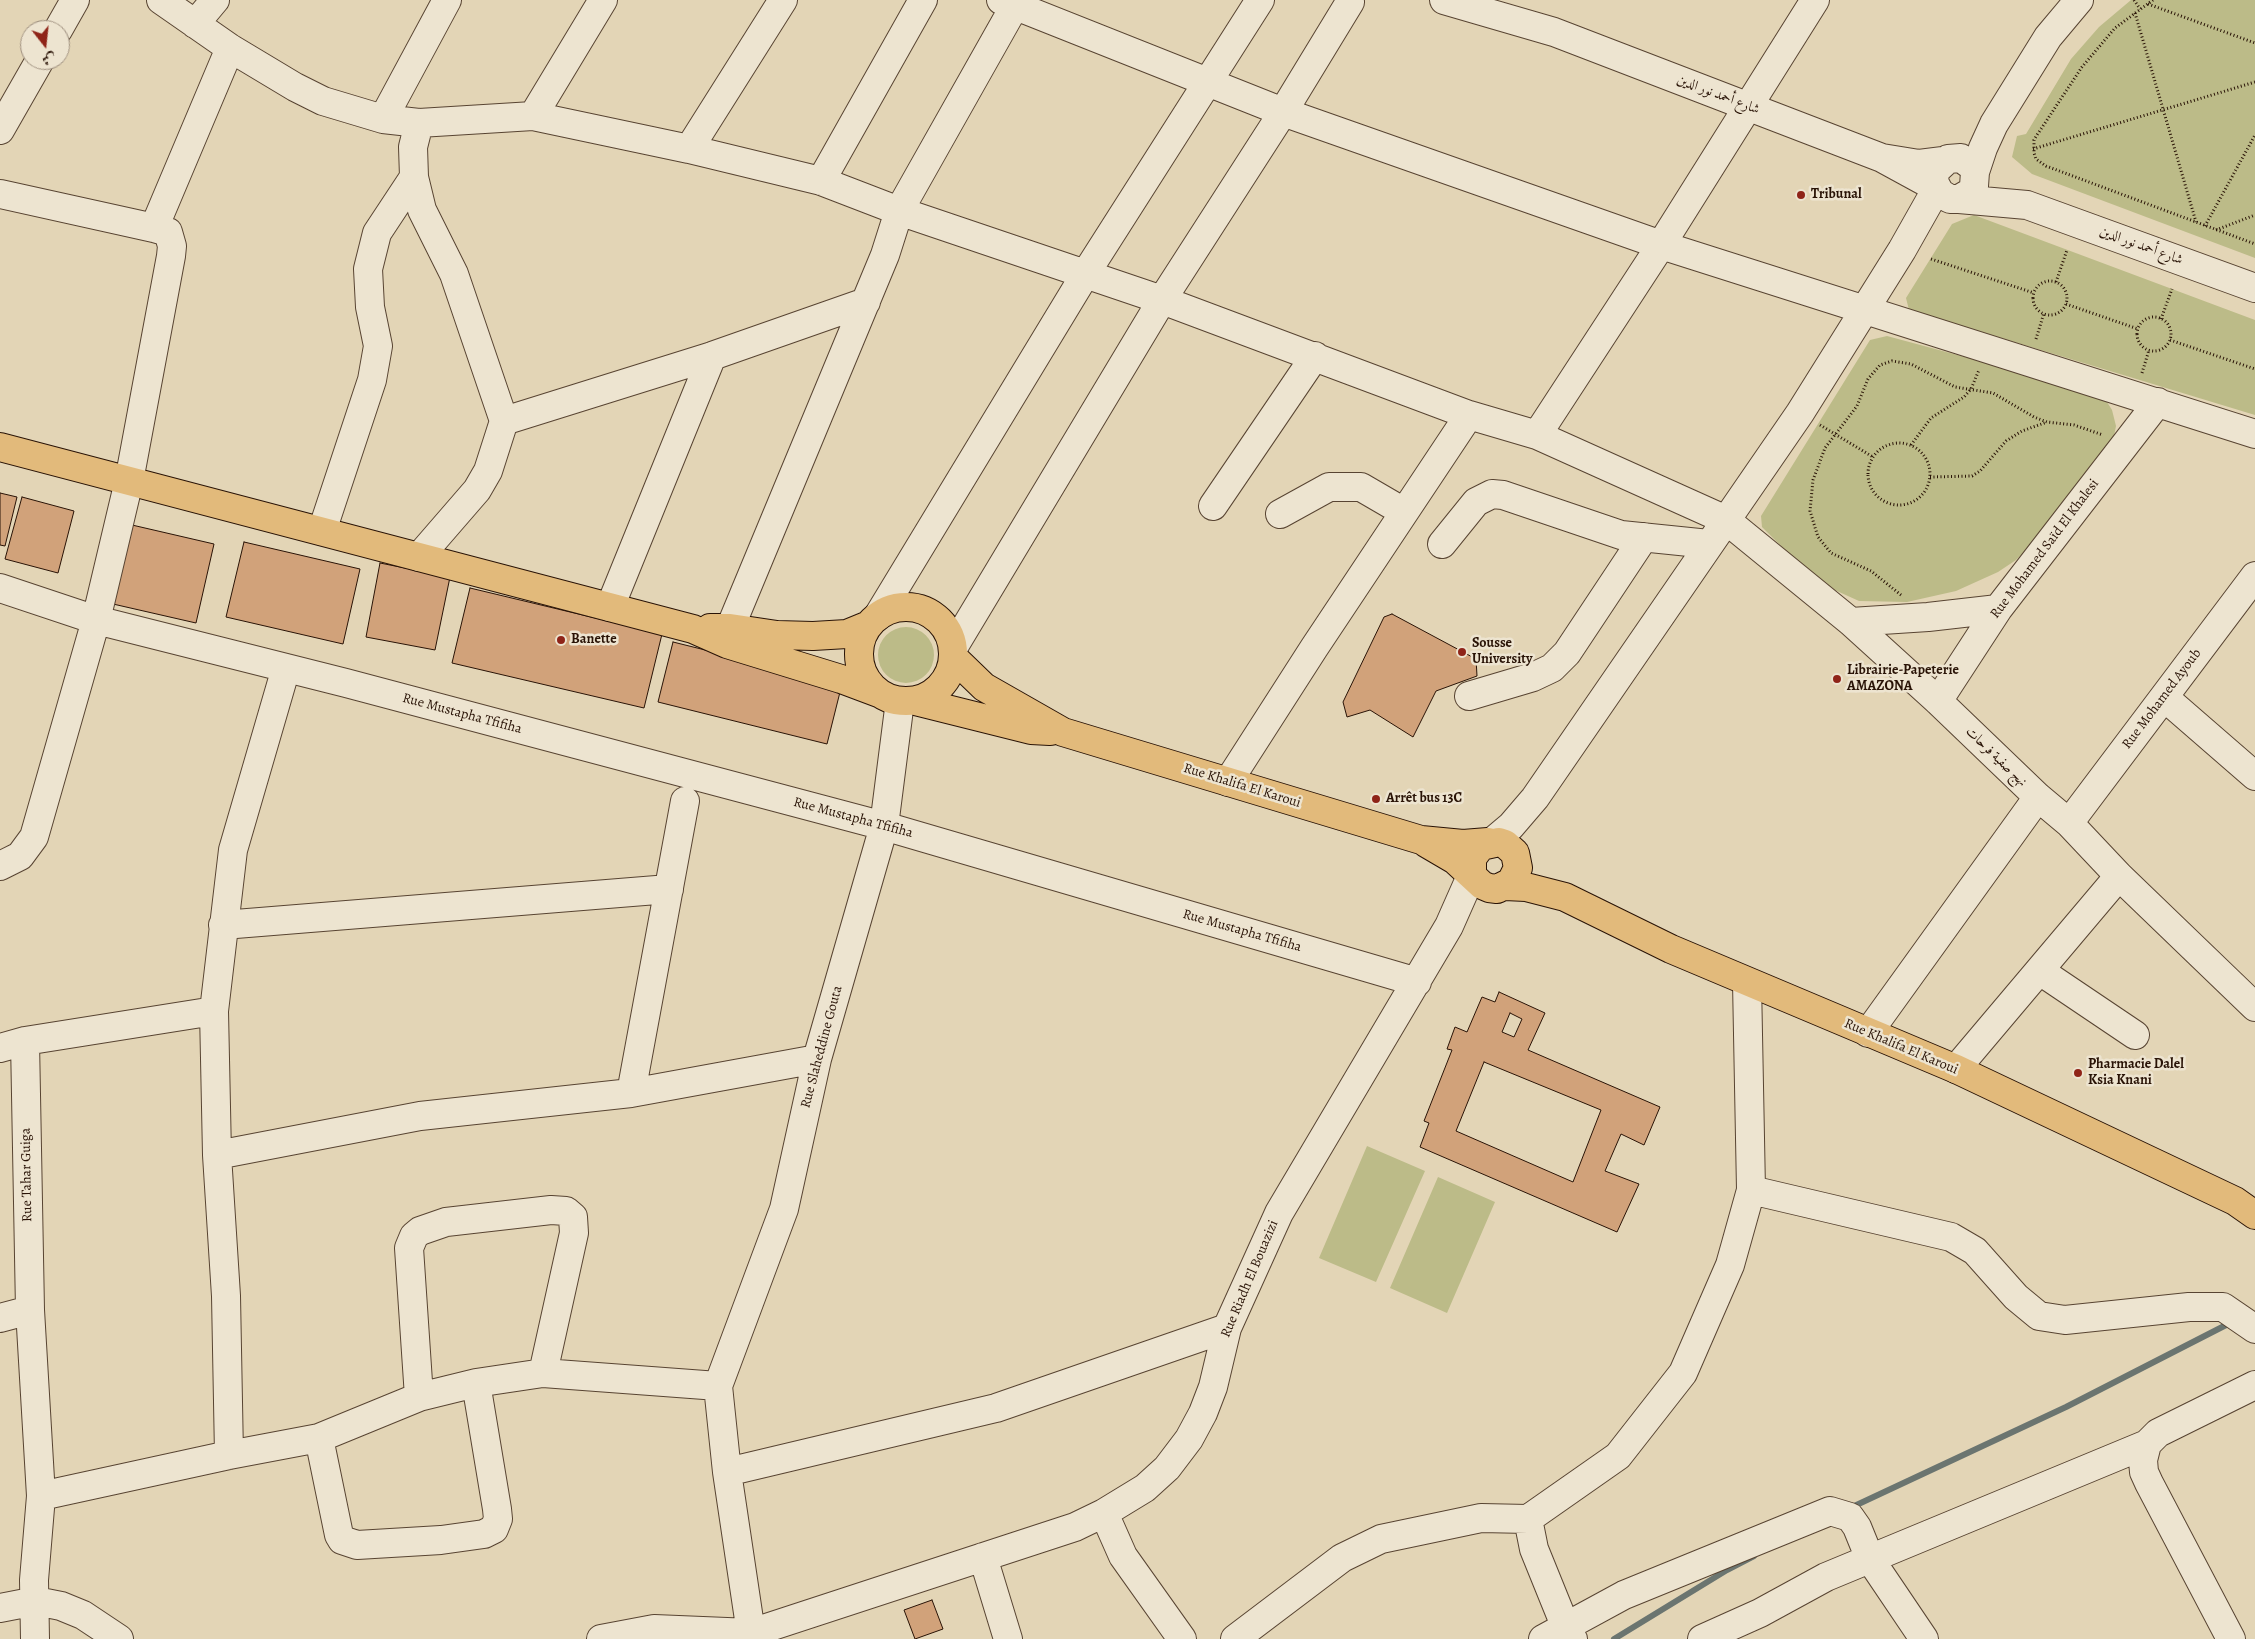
<!DOCTYPE html>
<html>
<head>
<meta charset="utf-8">
<style>
	body { margin:0 }
	#map { position:relative; width:2255px; height:1639px; overflow:hidden; background:#e3d5b6; font-family:Alegreya,Amiri,serif }
	canvas { display:block }
	.north { position:absolute; left:20px; top:20px; width:50px; height:50px; box-sizing:border-box; background:#ede4d0; border:1px solid #9f907f; border-radius:50%; rotate:164deg; font-size:14px; font-weight:700; line-height:20px; text-align:center; color:#291306 }
	.north::after { content:''; display:block; margin:auto; width:18px; height:22px; background:#8f2418; clip-path:polygon(50% 0,100% 100%,50% 72%,0 100%) }
</style>
</head>
<body>
<div id="map">
<canvas width="2255" height="1639"></canvas>
<div class="north">ش</div>
</div>
<script>
const ctx = document.querySelector('canvas').getContext('2d');
ctx.lineJoin = 'round';
function fillPath(path, color) { ctx.fillStyle = color; ctx.fill(path, 'evenodd'); }
const toPath = rows => new Path2D(rows.map(r => 'M' + r).join(''));
function trace(path, color, width, dash) { ctx.strokeStyle = color; ctx.lineWidth = width; ctx.lineCap = dash ? 'butt' : 'round'; ctx.setLineDash(dash || []); ctx.stroke(path); }
function label(font, color, halo, rows, align = 'center') {
  ctx.font = font + ' Alegreya,Amiri,serif'; ctx.lineWidth = 5; ctx.setLineDash([]); ctx.textBaseline = 'middle'; ctx.strokeStyle = halo; ctx.fillStyle = color; for (const [text, x, y, turn = 0] of rows) {
    ctx.save(); ctx.translate(x, y); ctx.rotate((+turn || 0) * Math.PI / 180); ctx.textAlign = isNaN(turn) ? turn : align; if (halo) ctx.strokeText(text, 0, 0); ctx.fillText(text, 0, 0); ctx.restore();
  }
}
fillPath(toPath([
	[2131,0,2255,0,2255,258,2032,174,2012,157,2017,136,2026,134,2071,59,2099,27],
	[1974,215,2255,320,2255,415,1909,310,1906,298,1952,224],
	[1887,336,2102,394,2112,410,2116,426,2113,441,2036,540,2016,560,1998,572,1956,591,1907,602,1859,601,1817,582,1762,527,1761,516,1870,340],
	'878 655a28 28 0 1 1 56 0a28 28 0 1 1-56 0Z',
	[1367,1146,1425,1171,1376,1282,1319,1258],
	[1438,1177,1495,1202,1447,1313,1390,1288]
]), '#bcbb88');
trace(toPath([
	[1850,1508,2066,1407,2232,1322],
	[1614,1639,1727,1570,1754,1556]
]), '#6b7570', 6);
const building = toPath([
	[0,493,17,497,5,546,0,545,0,493],
	[22,497,74,511,58,573,5,559,22,497],
	[132,525,214,544,196,623,113,604,132,525],
	[244,542,360,569,343,644,226,617,244,542],
	[380,563,450,577,435,650,366,637,380,563],
	[470,588,662,634,644,708,452,663,470,588],
	[1392,614,1476,659,1477,676,1436,691,1413,737,1370,710,1347,717,1343,702,1384,617,1392,614],
	[673,642,842,684,827,744,658,702,673,642],
	[1499,992,1545,1013,1528,1050,1660,1107,1644,1145,1621,1134,1605,1171,1639,1184,1617,1232,1420,1147,1429,1123,1424,1121,1452,1050,1447,1049,1455,1027,1467,1032,1482,997,1495,1002,1499,992],
	[1510,1013,1522,1019,1514,1037,1502,1032,1510,1013],
	[1484,1062,1601,1110,1573,1182,1456,1131,1484,1062],
	[932,1600,943,1629,915,1639,904,1610,932,1600]
]);
fillPath(building, '#d1a27a');
trace(building, '#291306', 1);
const minor = toPath([
	[161,0,230,48,295,87,323,101,383,119,419,123,413,147,414,177,422,210,454,274,504,421],
	[1001,0,1283,112,1661,245,2255,434],
	[1444,0,1554,32,1882,158,1919,164,1943,161],
	[195,24,215,0],
	[58,30,75,0],
	[533,116,603,0],
	[383,119,447,0],
	[419,123,533,116,689,149,821,181,899,211,1018,0],
	[0,130,40,60],
	[689,149,783,0],
	[1975,172,1972,166,1961,158,1948,159,1935,171,1934,182,1940,193,1950,199,1959,199,1971,192,1974,186,1975,172,1983,148,1994,124,2048,37,2079,0],
	[821,181,923,0],
	[0,194,154,228],
	[1959,199,2027,205,2255,288],
	[1537,435,1726,520,1851,622,1938,701,2038,797,2069,823,2119,876,2255,1007],
	[1213,506,1315,356],
	[1280,514,1329,487,1361,487,1404,512],
	[322,531,372,380,378,346,370,307,368,269,377,233,414,177],
	[1442,544,1476,502,1492,494,1503,495,1621,535,1709,544],
	[419,557,477,490,488,471,504,421,712,356,866,302],
	[0,588,96,620,346,683,884,826,1417,982],
	[610,607,712,356],
	[878,616,1086,273,1260,0],
	[1851,622,1928,617,1998,609],
	[730,628,885,255,899,211,1162,300,1469,415,1537,435,1661,245,1815,0],
	[953,648,1162,300,1283,112,1350,2],
	[1469,696,1533,677,1552,668,1567,653,1644,537],
	[2164,697,2255,776],
	[1938,701,1998,609,2158,402],
	[1228,782,1314,648,1469,415],
	[2069,823,2255,576],
	[1492,842,1511,826,1535,798,1800,413,1902,250,1937,188,1882,158],
	[0,866,20,856,34,837,96,620,129,481,171,256,172,246,168,232,154,228,230,48],
	[223,925,669,889],
	[2040,971,2135,1035],
	[1868,1033,2038,797],
	[25,1041,30,1310],
	[0,1048,25,1041,214,1011],
	[1956,1069,2119,876],
	[631,1093,685,801],
	[217,1155,420,1116,631,1093,817,1059],
	[1751,1190,1951,1237,1975,1251,2016,1297,2039,1316,2065,1320,2189,1307,2223,1307,2255,1329],
	[0,1318,30,1310,41,1496,229,1455,319,1438,419,1397,476,1383,543,1373,718,1386,727,1472,751,1633,1075,1527,1104,1513],
	[718,1386,784,1209,817,1059,884,826,900,701],
	[419,1397,409,1248,414,1236,420,1231,446,1222,551,1210,566,1211,573,1217,574,1233,543,1373],
	[319,1438,339,1535,342,1540,357,1545,441,1540,484,1534,494,1529,498,1519,497,1509,476,1383],
	[229,1455,226,1296,217,1155,214,1011,233,850,286,668],
	[727,1472,996,1408,1227,1328],
	[1528,1519,1534,1549,1566,1628,1573,1639],
	[983,1557,1008,1639],
	[0,1608,36,1601,61,1606,83,1615,119,1639],
	[35,1639,34,1580,41,1496],
	[601,1639,654,1629,751,1633,751,1639],
	[1182,1639,1123,1556,1104,1513,1145,1488,1167,1468,1189,1439,1203,1413,1213,1387,1227,1328,1279,1213,1449,926,1472,874],
	[1235,1639,1342,1558,1381,1539,1481,1518,1528,1519,1618,1456,1683,1373,1730,1265,1751,1190,1747,982],
	[1543,1639,1624,1595,1830,1511,1850,1517,1857,1527,1870,1559,1924,1639],
	[1702,1639,1760,1613,1826,1577,2147,1444],
	[2231,1639,2149,1483,2144,1472,2143,1460,2147,1444,2158,1433,2255,1385]
]);
const major = toPath([
	[0,447,693,629,727,644,841,679,881,694],
	'859 654a47 47 0 1 1 94 0a47 47 0 1 1-94 0Z',
	[710,628,730,628,777,635,813,636,847,634,869,625],
	[954,658,984,687,1063,732,1421,840,1463,844,1488,842],
	[915,701,1031,730,1050,731],
	[1426,843,1455,860,1482,885,1489,888,1497,889,1511,882,1518,868,1515,853,1505,844,1499,842,1481,846,1472,858,1472,874],
	[1505,886,1526,887,1565,897,1671,949,1956,1069,2235,1201,2255,1215]
]);
trace(minor, '#584432', 30);
trace(major, '#291306', 30);
trace(toPath([
	[2134,0,2140,9],
	[2153,0,2115,28,2082,67,2037,135,2034,140,2034,153,2036,159,2046,166,2255,244],
	[2148,4,2255,43],
	[2135,13,2196,222],
	[2033,149,2255,82],
	[2205,226,2255,135],
	[2216,230,2255,215],
	[1931,259,2034,293],
	'2033 298a17 17 0 1 1 34 0a17 17 0 1 1-34 0Z',
	[2056,282,2067,250],
	[2066,304,2138,329],
	'2137 334a17 17 0 1 1 34 0a17 17 0 1 1-34 0Z',
	[2161,319,2172,289],
	[2036,339,2044,313],
	[2170,340,2255,369],
	[2142,373,2149,350],
	[1820,425,1873,457],
	'1868 474a31 31 0 1 1 62 0a31 31 0 1 1-62 0Z',
	[1911,445,1931,418,1964,397,1971,389,1979,370],
	[1930,477,1972,476,1980,471,2006,441,2022,431,2047,422],
	[1901,595,1871,571,1831,553,1818,537,1810,511,1813,480,1825,448,1857,406,1868,379,1880,365,1892,361,1911,364,1955,387,1993,393,2034,417,2047,422,2074,425,2103,435]
]), '#291306', 3, [1, 2.5]);
trace(minor, '#ede4d0', 28);
trace(major, '#e2ba7b', 28);
for (const [x, y, r, color] of [
	[1801,195,5,"#8f2418"],
	[561,640,5,"#8f2418"],
	[1462,652,5,"#8f2418"],
	[1837,679,5,"#8f2418"],
	[1376,799,5,"#8f2418"],
	[2078,1073,5,"#8f2418"]
]) { const dot = new Path2D(); dot.arc(x, y, r, 0, 2 * Math.PI); ctx.fillStyle = color; ctx.fill(dot); trace(dot, '#ede4d0', 2); }
label('14px', '#291306', '#ede4d0', [
	["شارع أحمد نور الدين",1718,95,21],
	["شارع أحمد نور الدين",2141,246,20],
	["Rue Mohamed Saïd El Khalesi",2045,549,-53],
	["Rue Mohamed Ayoub",2162,699,-53],
	["Rue Mustapha Tfifiha",462,714,15],
	["نهج صفية فرحات",1996,757,44],
	["Rue Khalifa El Karoui",1242,786,17],
	["Rue Mustapha Tfifiha",853,818,15],
	["Rue Mustapha Tfifiha",1242,931,16],
	["Rue Slaheddine Gouta",822,1047,-75],
	["Rue Khalifa El Karoui",1901,1047,23],
	["Rue Tahar Guiga",27,1175,-91],
	["Rue Riadh El Bouazizi",1250,1279,-67]
]);
label('bold 14px', '#291306', '#ede4d0', [
	["Tribunal",1811,195],
	["Banette",571,640],
	["Sousse",1472,644],
	["University",1472,660],
	["Librairie-Papeterie",1847,671],
	["AMAZONA",1847,687],
	["Arrêt bus 13C",1386,799],
	["Pharmacie Dalel",2088,1065],
	["Ksia Knani",2088,1081]
], 'left');
</script>
</body>
</html>
